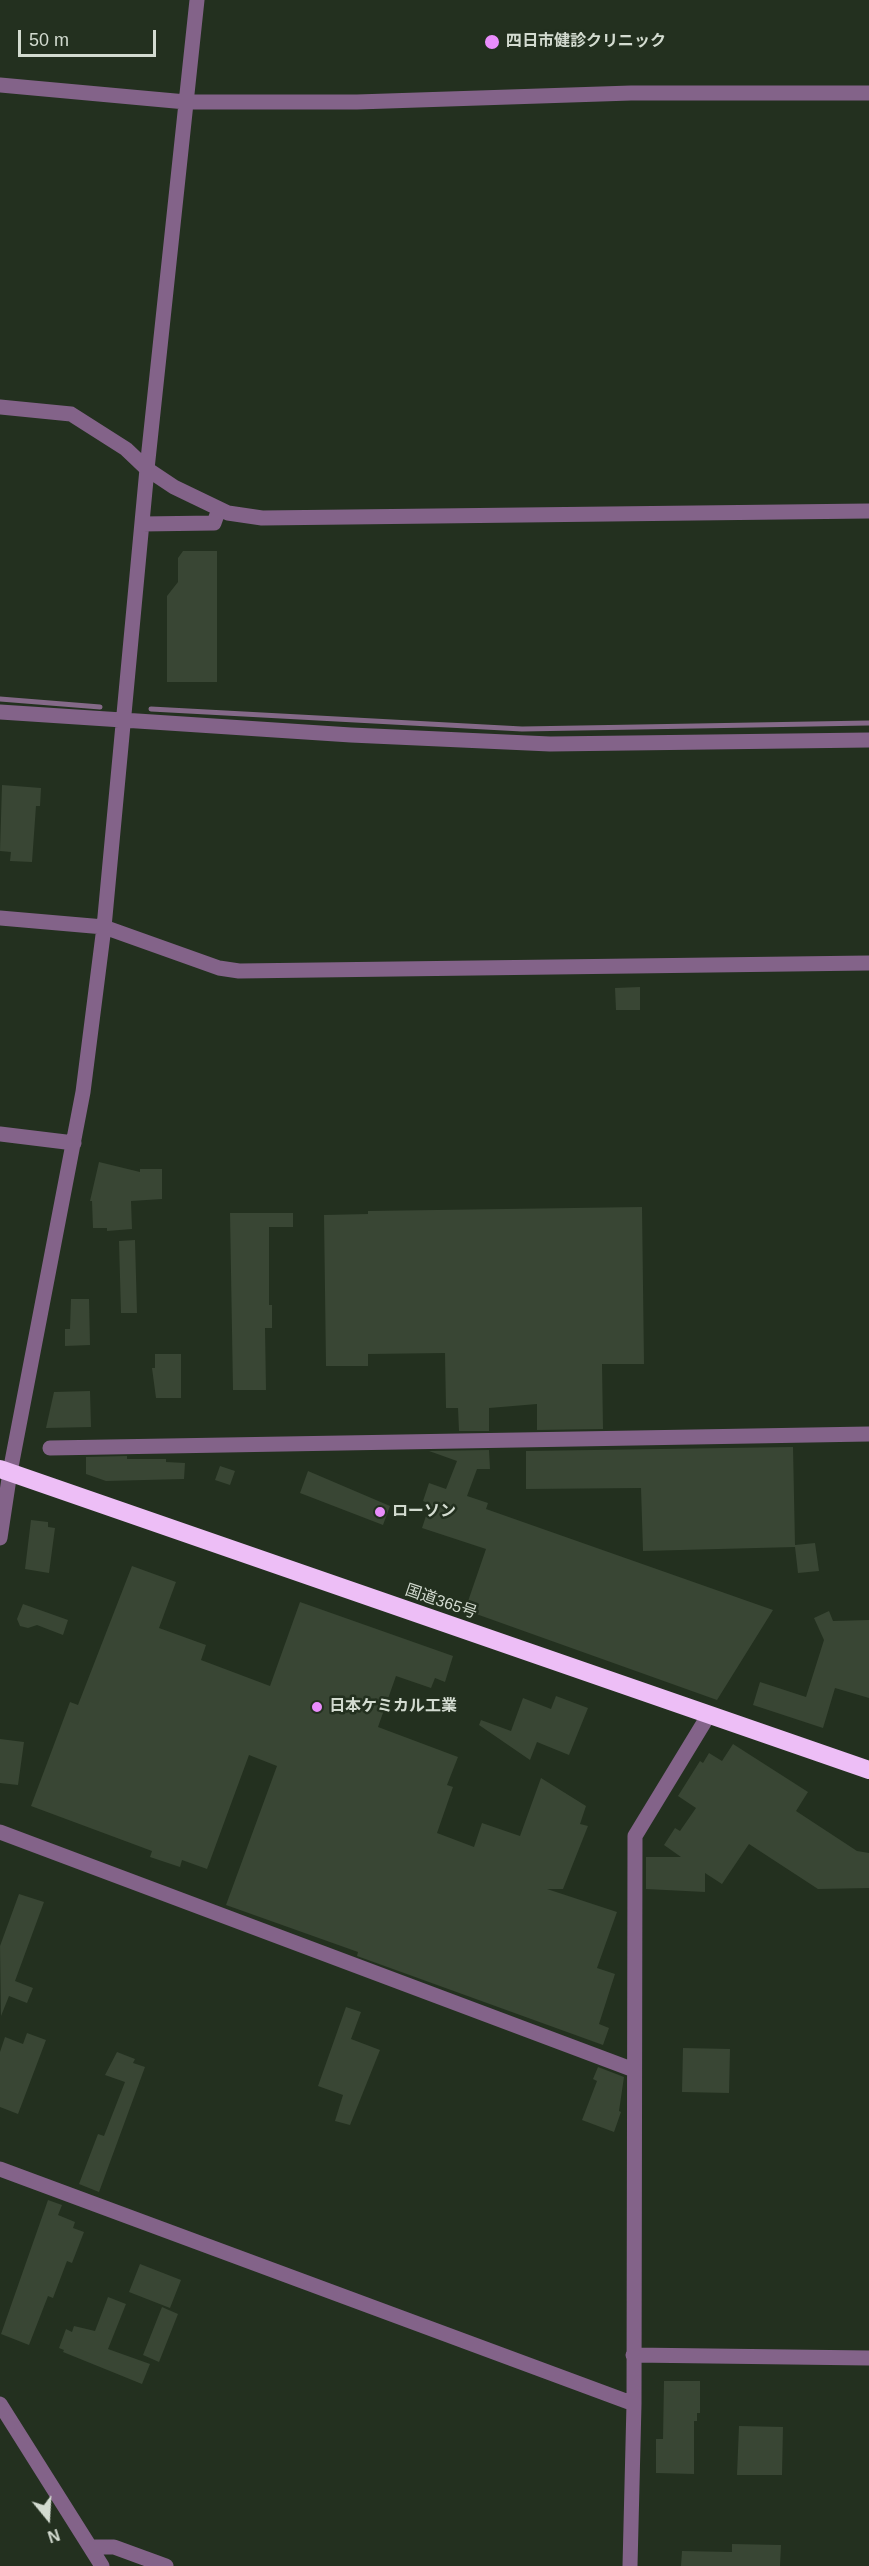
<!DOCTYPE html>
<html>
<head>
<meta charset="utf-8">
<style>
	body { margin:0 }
	#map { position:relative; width:869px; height:2566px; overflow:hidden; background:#23301f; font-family:Helvetica,sans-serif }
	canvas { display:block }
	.north { position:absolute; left:18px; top:2488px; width:60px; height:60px; -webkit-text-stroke:4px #23301f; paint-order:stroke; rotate:162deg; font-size:16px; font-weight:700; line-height:24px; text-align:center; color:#d3dbd0 }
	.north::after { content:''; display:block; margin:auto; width:21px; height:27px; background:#d3dbd0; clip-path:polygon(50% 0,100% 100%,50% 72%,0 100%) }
	.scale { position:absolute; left:18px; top:30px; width:138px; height:27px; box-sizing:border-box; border:3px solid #d3dbd0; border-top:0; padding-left:8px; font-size:18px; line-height:21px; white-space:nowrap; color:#d3dbd0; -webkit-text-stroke:4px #23301f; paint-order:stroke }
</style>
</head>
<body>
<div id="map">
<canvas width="869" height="2566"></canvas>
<div class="north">N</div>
<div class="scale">50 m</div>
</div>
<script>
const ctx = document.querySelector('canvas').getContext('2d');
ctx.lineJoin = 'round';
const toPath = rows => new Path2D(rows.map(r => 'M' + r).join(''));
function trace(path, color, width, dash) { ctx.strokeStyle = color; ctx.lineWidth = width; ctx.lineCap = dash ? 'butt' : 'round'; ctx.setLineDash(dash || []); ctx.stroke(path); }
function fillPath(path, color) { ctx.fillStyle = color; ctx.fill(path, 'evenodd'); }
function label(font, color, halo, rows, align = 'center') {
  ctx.font = font + ' Helvetica,"Noto Sans JP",sans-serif'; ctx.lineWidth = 5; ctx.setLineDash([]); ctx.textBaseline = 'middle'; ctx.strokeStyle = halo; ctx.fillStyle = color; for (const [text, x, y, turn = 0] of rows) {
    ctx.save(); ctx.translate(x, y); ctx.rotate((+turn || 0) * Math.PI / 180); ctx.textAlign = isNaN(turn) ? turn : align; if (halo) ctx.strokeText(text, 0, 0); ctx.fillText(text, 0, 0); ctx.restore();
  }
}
trace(toPath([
	[0,699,100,707],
	[151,709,522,729,869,723]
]), '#856a89', 5);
fillPath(toPath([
	[183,551,217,551,217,682,167,682,167,596,178,582,178,558],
	[2,785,41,788,40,806,36,806,32,862,10,861,11,852,0,851],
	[640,987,640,1010,616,1010,615,988],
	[99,1162,140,1172,140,1169,162,1169,162,1199,131,1201,132,1229,107,1231,107,1228,93,1228,92,1201,90,1201],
	[642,1207,644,1364,602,1364,603,1429,537,1430,537,1404,489,1408,489,1431,459,1431,458,1408,446,1408,445,1353,368,1354,368,1366,326,1366,324,1215,368,1214,368,1211],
	[230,1213,293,1213,293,1227,269,1227,269,1305,272,1305,272,1328,265,1328,266,1390,233,1390],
	[135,1240,137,1313,121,1313,119,1241],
	[71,1299,89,1299,90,1345,65,1346,65,1329,70,1329],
	[155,1354,181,1354,181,1398,156,1398,152,1368,155,1368],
	[90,1391,91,1427,46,1428,54,1392],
	[793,1447,795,1545,815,1543,819,1571,798,1573,795,1547,643,1551,641,1488,526,1489,526,1451],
	[489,1450,490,1469,477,1469,467,1496,488,1503,486,1509,773,1610,717,1700,465,1610,486,1549,422,1528,430,1504,423,1501,429,1483,446,1489,457,1461,429,1451],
	[127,1456,127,1459,166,1459,166,1462,185,1463,184,1479,106,1481,86,1474,86,1457],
	[220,1466,235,1471,230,1485,215,1480],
	[308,1471,390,1506,383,1525,300,1493],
	[31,1520,48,1522,48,1527,55,1528,49,1573,25,1569],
	[132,1566,176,1582,159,1628,206,1645,201,1660,270,1686,300,1602,453,1656,445,1682,435,1678,431,1688,396,1676,378,1727,458,1757,447,1785,453,1787,437,1833,474,1847,482,1823,520,1836,541,1778,586,1806,580,1824,588,1826,563,1889,547,1889,617,1912,597,1968,615,1974,599,2024,609,2028,603,2045,357,1956,358,1952,226,1905,277,1766,249,1755,207,1869,182,1860,180,1867,150,1857,152,1851,31,1806,70,1702,78,1705],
	[23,1604,68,1620,63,1635,37,1625,28,1628,20,1626,17,1619],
	[829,1611,833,1621,869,1620,869,1698,835,1688,823,1728,753,1705,760,1682,806,1697,824,1640,814,1618],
	[556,1696,588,1708,569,1755,537,1742,530,1760,479,1725,481,1720,511,1731,523,1698,551,1709],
	[0,1739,24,1742,18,1785,0,1783],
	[733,1744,808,1792,796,1811,857,1851,869,1853,869,1888,818,1889,749,1844,722,1884,705,1873,705,1892,646,1889,646,1857,681,1857,664,1845,675,1828,680,1831,696,1808,678,1796,700,1761,703,1763,709,1753,722,1761],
	[19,1894,44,1902,15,1981,33,1988,27,2003,9,1996,1,2016,0,1946],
	[346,2007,361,2012,351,2039,380,2050,350,2125,335,2121,343,2095,318,2086],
	[27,2033,46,2040,18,2114,0,2107,0,2052,5,2037,23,2044],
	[683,2048,730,2049,729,2093,682,2092],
	[117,2052,135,2059,133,2063,145,2067,99,2192,79,2184,98,2134,104,2136,125,2082,105,2075],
	[598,2067,624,2077,619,2111,621,2112,614,2132,582,2120,597,2081,593,2079],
	[48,2200,62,2205,58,2215,75,2222,73,2228,84,2232,72,2263,67,2261,53,2298,48,2296,29,2345,1,2334],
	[140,2264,181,2280,170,2308,129,2292],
	[108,2297,126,2304,108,2349,150,2364,142,2384,63,2352,64,2350,59,2348,66,2329,72,2332,74,2326,95,2331],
	[162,2307,178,2314,159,2362,143,2355],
	[664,2381,700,2381,700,2413,697,2413,697,2421,694,2421,694,2474,656,2473,656,2439,663,2439],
	[739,2426,783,2427,782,2475,737,2475],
	[732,2544,781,2545,780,2566,681,2566,682,2551,732,2552]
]), '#394634');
trace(toPath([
	[0,85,186,102,357,102,631,93,869,93],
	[0,407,71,414,126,449,147,469,174,487,228,513,262,518,869,511],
	[142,524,214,523,219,509],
	[0,712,351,735,550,744,869,740],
	[0,918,104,927,219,968,239,971,869,963],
	[0,1134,74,1143],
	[50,1448,869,1434],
	[0,1538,10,1472,83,1092,104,927,147,469,197,0],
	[0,1832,634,2070],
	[0,2169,634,2404],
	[633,2355,869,2358],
	[0,2404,102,2566],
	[90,2547,114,2547,166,2566],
	[630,2566,634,2404,635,1836,708,1716]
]), '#836389', 15);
trace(toPath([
	[0,1469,869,1770]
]), '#edbef6', 18);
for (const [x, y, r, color] of [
	[492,42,8,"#ea8dfc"],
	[380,1512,6,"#ea8dfc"],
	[317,1707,6,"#ea8dfc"]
]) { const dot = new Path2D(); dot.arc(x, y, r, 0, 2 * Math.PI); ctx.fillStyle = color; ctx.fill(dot); trace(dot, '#23301f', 2); }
label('bold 16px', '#d3dbd0', '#23301f', [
	["四日市健診クリニック",506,42],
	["ローソン",392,1512],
	["日本ケミカル工業",329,1707]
], 'left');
label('16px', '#d3dbd0', '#23301f', [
	["国道365号",441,1602,19]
]);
</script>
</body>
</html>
